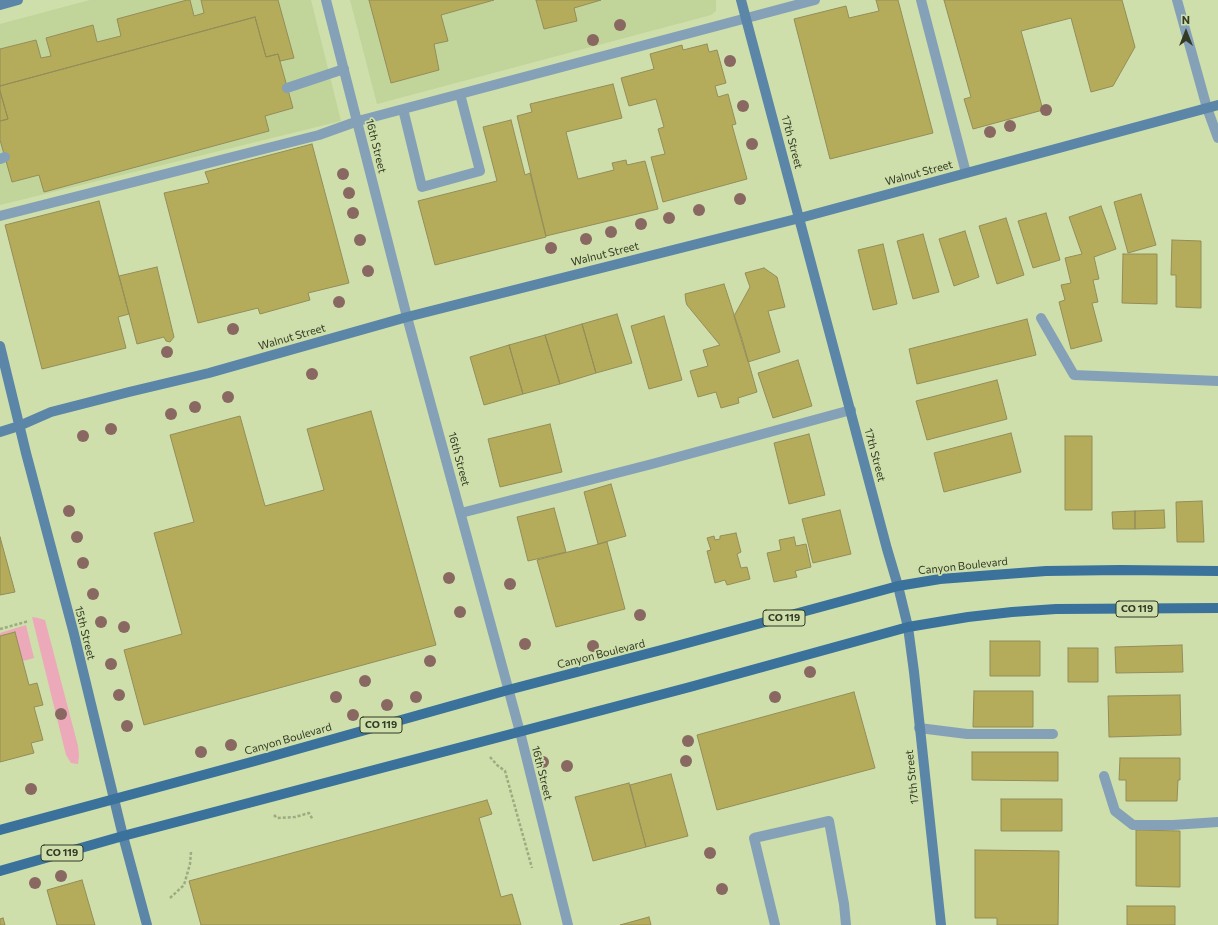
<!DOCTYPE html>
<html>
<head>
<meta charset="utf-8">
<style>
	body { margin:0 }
	#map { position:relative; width:1218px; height:925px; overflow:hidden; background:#cedfab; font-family:Commissioner,sans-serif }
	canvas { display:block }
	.north { position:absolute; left:1166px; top:12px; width:40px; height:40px; -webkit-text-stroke:3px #cedfab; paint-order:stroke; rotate:0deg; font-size:11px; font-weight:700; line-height:16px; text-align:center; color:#333a25 }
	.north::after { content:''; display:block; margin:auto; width:14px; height:18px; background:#333a25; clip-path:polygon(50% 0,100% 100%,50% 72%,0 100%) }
</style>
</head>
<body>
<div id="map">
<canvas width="1218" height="925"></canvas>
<div class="north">N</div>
</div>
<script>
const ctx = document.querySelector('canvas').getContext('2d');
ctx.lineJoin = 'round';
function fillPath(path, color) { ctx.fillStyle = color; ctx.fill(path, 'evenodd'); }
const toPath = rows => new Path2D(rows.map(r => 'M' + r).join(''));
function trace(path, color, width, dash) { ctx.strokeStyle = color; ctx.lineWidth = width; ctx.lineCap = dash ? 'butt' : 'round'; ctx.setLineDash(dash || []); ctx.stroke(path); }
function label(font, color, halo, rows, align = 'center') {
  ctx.font = font + ' Commissioner,sans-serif'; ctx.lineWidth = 3.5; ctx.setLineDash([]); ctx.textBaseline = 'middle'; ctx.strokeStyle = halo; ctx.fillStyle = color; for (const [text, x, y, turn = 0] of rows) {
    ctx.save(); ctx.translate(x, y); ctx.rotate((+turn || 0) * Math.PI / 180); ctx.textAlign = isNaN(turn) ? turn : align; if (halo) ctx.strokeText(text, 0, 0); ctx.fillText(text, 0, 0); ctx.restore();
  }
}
fillPath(toPath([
	[90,0,311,0,341,121,0,205,0,24],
	[350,0,716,0,716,11,711,15,377,104]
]), '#c1d49a');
fillPath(toPath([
	[32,617,38,618,45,620,78,746,79,755,78,764,71,763,66,755],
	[26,625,34,658,23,661,15,632,0,636,0,633]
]), '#eca9ba');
const building = toPath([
	[187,0,190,0,194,16,204,13,201,0,278,0,294,58,280,61,278,54,266,57,255,17,0,86,0,49,36,40,41,58,51,56,46,38,93,25,97,42,121,36,117,19,187,0],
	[369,0,494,0,441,15,448,41,434,44,439,70,391,83,369,0],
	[536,0,601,0,574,8,577,21,544,29,536,0],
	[876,0,898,0,933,133,830,159,794,19,846,6,849,18,879,11,876,0],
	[944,0,1122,0,1135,47,1113,86,1091,92,1071,18,1021,31,1043,110,973,129,964,99,971,97,944,0],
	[255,17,266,57,278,54,293,108,265,116,269,131,44,192,39,175,12,182,0,140,0,121,8,119,0,91,0,86,255,17],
	[707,44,709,52,717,50,726,83,715,86,718,97,728,94,736,124,732,125,747,179,663,202,651,157,665,154,658,129,664,127,656,99,629,106,621,78,654,69,650,54,682,45,683,50,707,44],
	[613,84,622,118,566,132,578,179,614,170,612,163,626,160,627,165,645,161,658,209,546,236,517,116,532,112,530,104,613,84],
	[0,91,8,119,0,121,0,91],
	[511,120,525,175,530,173,546,237,435,265,418,201,497,181,483,127,511,120],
	[312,144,349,283,308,293,310,300,260,314,258,308,198,323,164,193,209,183,205,172,312,144],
	[1141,194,1156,245,1128,253,1114,202,1141,194],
	[99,201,129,314,118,317,126,348,42,369,5,225,99,201],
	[1101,206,1116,249,1094,257,1099,279,1093,280,1098,302,1092,303,1102,341,1071,349,1059,302,1065,300,1061,285,1071,283,1065,258,1082,254,1069,217,1101,206],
	[1046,213,1060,260,1033,268,1018,221,1046,213],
	[1006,218,1024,275,997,284,979,226,1006,218],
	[965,231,979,277,954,286,939,239,965,231],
	[923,234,939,292,913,299,897,241,923,234],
	[1172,240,1201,241,1201,308,1176,307,1176,275,1171,275,1172,240],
	[883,244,897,304,873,310,858,250,883,244],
	[1123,254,1157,254,1157,304,1122,303,1123,254],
	[157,267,174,337,170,342,166,341,164,337,137,344,119,276,157,267],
	[764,268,777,277,785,307,768,311,780,352,748,362,734,316,750,287,745,273,764,268],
	[724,284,742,339,757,392,738,398,739,403,721,408,716,392,698,397,690,371,708,366,703,350,720,345,687,305,686,302,685,294,724,284],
	[617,314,632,363,596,373,582,324,617,314],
	[664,316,682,380,649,389,631,326,664,316],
	[1027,319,1036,355,917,384,909,349,1027,319],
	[582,324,596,373,560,384,545,335,582,324],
	[545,335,560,384,523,394,509,345,545,335],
	[509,345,523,394,484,405,470,357,509,345],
	[798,360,812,406,773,418,758,373,798,360],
	[997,380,1007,419,927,440,916,401,997,380],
	[371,411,436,645,144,725,124,650,182,634,154,533,194,522,170,435,240,416,265,506,324,490,307,429,371,411],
	[550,424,562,472,500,487,488,439,550,424],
	[1011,433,1021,472,944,492,934,453,1011,433],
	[809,434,825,495,789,504,774,443,809,434],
	[1065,436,1092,436,1092,510,1065,510,1065,436],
	[611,484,626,536,598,544,584,492,611,484],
	[1202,501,1204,542,1177,542,1176,502,1202,501],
	[554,508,566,552,528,561,517,517,554,508],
	[840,510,851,554,813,563,802,519,840,510],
	[1164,510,1165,528,1135,529,1135,511,1164,510],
	[1135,511,1135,529,1113,529,1112,512,1135,511],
	[736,533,741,552,737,554,741,568,747,567,750,579,727,585,725,580,715,583,707,551,711,550,707,538,714,536,715,540,720,539,720,536,736,533],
	[0,537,15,592,0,595,0,537],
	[794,537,796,546,806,544,811,567,795,571,797,577,774,582,767,553,781,550,779,540,794,537],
	[607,542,625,609,556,627,537,560,607,542],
	[15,632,29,685,37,683,43,705,34,707,43,740,31,743,34,753,0,762,0,636,15,632],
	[990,641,1040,641,1040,676,990,676,990,641],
	[1182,645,1183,672,1116,673,1115,647,1182,645],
	[1068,648,1098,648,1098,682,1068,682,1068,648],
	[974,691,1033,691,1033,727,973,727,974,691],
	[854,692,875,768,717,810,697,735,854,692],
	[1180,695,1181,735,1109,737,1108,696,1180,695],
	[972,752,1058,752,1058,781,972,780,972,752],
	[1120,758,1180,758,1180,780,1178,780,1177,801,1126,801,1126,780,1119,780,1120,758],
	[671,774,688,836,646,847,630,785,671,774],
	[629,783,646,847,593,861,575,797,629,783],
	[1001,799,1062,799,1062,831,1001,831,1001,799],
	[487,800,492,814,479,818,501,897,512,894,521,925,201,925,189,881,487,800],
	[1136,830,1180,831,1180,887,1136,886,1136,830],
	[975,850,1059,851,1058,925,997,925,997,918,975,918,975,850],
	[82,880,95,925,57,925,47,890,82,880],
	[1127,906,1175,906,1175,925,1127,925,1127,906],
	[649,917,651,925,620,925,649,917],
	[3,918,5,925,0,925,0,919,3,918]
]);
fillPath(building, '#b5ac5b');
trace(building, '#938d59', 1);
trace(toPath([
	[0,629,29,621],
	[490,757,497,765,505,771,532,868],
	[274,815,277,818,295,817,309,813,313,820],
	[170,898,184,885,190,864,191,852]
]), '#9dab81', 2.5, [3, 2]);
trace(toPath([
	[921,0,966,173],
	[287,88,344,69],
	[403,109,422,187,480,171,460,94],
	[0,159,5,157],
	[0,216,319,135,358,121,815,0],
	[1041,318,1074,375,1218,381],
	[461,513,652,464,851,410],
	[919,728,967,734,1053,734],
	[1104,776,1115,811,1133,825,1173,825,1218,822],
	[775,925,754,838,829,821,844,904,846,925]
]), '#85a1b8', 10);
trace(toPath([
	[326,0,407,317,520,732,568,925],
	[1177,0,1207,108,1218,138]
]), '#85a1b8', 10);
trace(toPath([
	[741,0,887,549,898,586,908,627,914,672,941,925],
	[0,5,18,0],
	[0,346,26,453,74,634,123,836,147,925],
	[0,432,19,426,51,412,129,392,209,373,407,317,800,218,1218,105]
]), '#5b86a8', 10);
trace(toPath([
	[0,830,255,761,508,690,669,648,898,586,940,579,1046,571,1120,570,1218,571],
	[0,871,123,836,690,687,908,627,968,617,1012,612,1056,609,1218,608]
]), '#3a729c', 10);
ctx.fillStyle = '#896862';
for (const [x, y] of [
	[620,25],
	[593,40],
	[730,61],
	[743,106],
	[1046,110],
	[1010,126],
	[990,132],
	[752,144],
	[343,174],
	[349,193],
	[740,199],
	[699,210],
	[353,213],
	[669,218],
	[641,224],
	[611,232],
	[586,239],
	[360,240],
	[551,248],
	[368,271],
	[339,302],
	[233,329],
	[167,352],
	[312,374],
	[228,397],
	[195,407],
	[171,414],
	[111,429],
	[83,436],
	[69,511],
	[77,537],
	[83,563],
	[449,578],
	[510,584],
	[93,594],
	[460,612],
	[640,615],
	[101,622],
	[124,627],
	[525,644],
	[593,646],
	[430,661],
	[111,664],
	[810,672],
	[365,681],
	[119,695],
	[336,697],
	[416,697],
	[775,697],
	[387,705],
	[61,714],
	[353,715],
	[127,726],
	[688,741],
	[231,745],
	[201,752],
	[686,761],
	[543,762],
	[567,766],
	[31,789],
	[710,853],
	[61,876],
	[35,883],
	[722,889]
]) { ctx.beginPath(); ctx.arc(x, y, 6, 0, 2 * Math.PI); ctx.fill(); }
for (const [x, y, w] of [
	[1137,609,42],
	[784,618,42],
	[381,725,42],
	[62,853,42]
]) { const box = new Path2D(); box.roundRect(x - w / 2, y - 8, w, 16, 3); ctx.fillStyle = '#cedfab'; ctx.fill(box); trace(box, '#333a25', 1); }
label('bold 10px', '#333a25', null, [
	["CO 119",1137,609],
	["CO 119",784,618],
	["CO 119",381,725],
	["CO 119",62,853]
]);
label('11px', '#333a25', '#cedfab', [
	["17th Street",792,142,75],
	["16th Street",376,146,76],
	["Walnut Street",919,173,-15],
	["Walnut Street",605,254,-14],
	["Walnut Street",292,337,-16],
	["17th Street",875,455,75],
	["16th Street",459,459,75],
	["Canyon Boulevard",963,566,-6],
	["15th Street",85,633,76],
	["Canyon Boulevard",601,654,-14],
	["Canyon Boulevard",288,739,-16],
	["16th Street",542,773,76],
	["17th Street",912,777,-96]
]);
</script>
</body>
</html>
